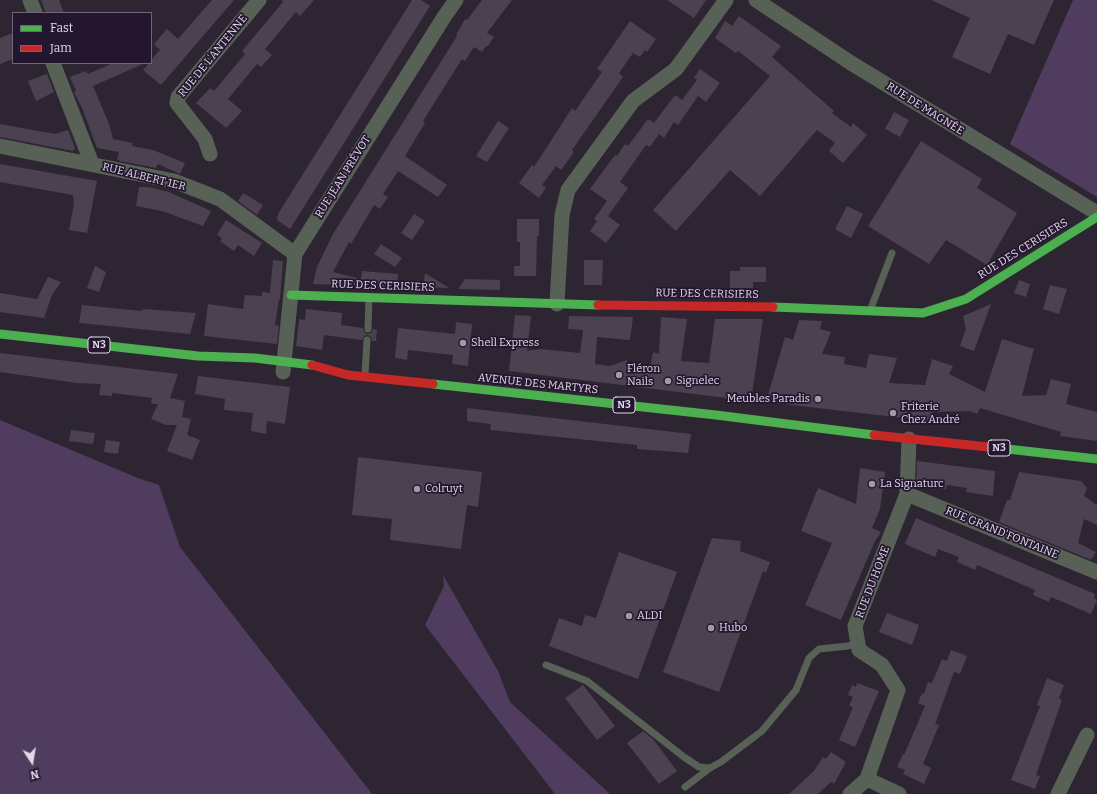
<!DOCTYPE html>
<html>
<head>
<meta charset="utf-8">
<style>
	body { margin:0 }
	#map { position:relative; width:1097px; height:794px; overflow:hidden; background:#2d2632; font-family:Bitter,serif }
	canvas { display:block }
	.legend { position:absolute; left:12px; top:12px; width:140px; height:52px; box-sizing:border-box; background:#24162e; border:1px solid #706478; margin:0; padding:5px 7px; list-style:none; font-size:12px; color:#e1d8e8 }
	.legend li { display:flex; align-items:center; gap:8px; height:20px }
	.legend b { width:20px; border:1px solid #706478 }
	.north { position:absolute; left:12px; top:742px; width:40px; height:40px; -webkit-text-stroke:3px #24162e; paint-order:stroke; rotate:168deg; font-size:11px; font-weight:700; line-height:16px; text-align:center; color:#e1d8e8 }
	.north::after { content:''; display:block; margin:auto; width:14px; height:18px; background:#e1d8e8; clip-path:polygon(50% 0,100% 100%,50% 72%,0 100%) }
</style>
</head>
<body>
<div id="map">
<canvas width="1097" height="794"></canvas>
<ul class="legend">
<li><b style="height:5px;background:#4caf50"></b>Fast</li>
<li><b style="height:5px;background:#c62828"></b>Jam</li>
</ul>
<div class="north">N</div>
</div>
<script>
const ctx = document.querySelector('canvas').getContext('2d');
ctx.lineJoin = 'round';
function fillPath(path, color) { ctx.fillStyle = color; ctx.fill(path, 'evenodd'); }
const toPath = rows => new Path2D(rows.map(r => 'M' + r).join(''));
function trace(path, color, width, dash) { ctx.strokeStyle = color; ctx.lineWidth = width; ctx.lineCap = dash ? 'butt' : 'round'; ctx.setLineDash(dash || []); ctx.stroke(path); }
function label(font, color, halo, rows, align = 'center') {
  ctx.font = font + ' Bitter,serif'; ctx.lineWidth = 3.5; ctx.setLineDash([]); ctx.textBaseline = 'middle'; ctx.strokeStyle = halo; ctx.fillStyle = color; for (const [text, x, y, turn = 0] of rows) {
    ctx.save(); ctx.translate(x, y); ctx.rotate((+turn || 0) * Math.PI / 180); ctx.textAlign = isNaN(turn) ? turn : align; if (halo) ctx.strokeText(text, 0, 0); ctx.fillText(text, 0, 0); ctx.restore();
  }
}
fillPath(toPath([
	[1073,0,1097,0,1097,197,1010,144],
	[0,420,138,478,159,485,180,547,372,794,0,794],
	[443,575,498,671,510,702,610,794,555,794,425,625,444,586]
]), '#503c5e');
fillPath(toPath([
	[41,0,59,0,64,13,46,13],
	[212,0,234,0,161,85,143,70,149,63,151,63,151,60,160,50,154,44,167,29,178,39],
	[282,0,314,0,300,16,296,12,265,49,272,55,261,67,257,64,228,99,242,111,226,128,196,103,210,88,214,91,245,54,242,51,283,2],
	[412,0,421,0,430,6,290,229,277,220,278,214],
	[482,0,512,0,487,33,494,37,488,46,486,46,482,52,474,47,465,61,462,59,423,121,425,123,405,156,447,185,438,197,398,171,383,194,388,197,380,209,374,205,351,244,349,242,333,272,361,279,362,271,398,274,397,287,313,284,317,267,333,234,457,36,456,35,465,19,467,20],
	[667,0,706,0,694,18],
	[931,0,1054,0,1034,45,1008,34,990,74,952,57,970,18],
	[739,16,781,46,772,57,834,111,832,113,851,127,853,123,867,135,843,163,829,151,835,143,817,130,760,196,730,170,676,231,653,210,770,76,738,51,736,53,715,38,725,21,732,26],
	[630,21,656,39,647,52,645,50,640,57,633,53,619,73,623,77,572,150,574,152,561,170,556,166,542,185,546,188,539,198,519,183,532,165,534,167,572,108,575,111,602,72,597,69],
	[13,33,13,59,0,64,0,38],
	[113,63,145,63,93,86,109,124,113,139,133,143,132,146,153,150,185,163,180,174,158,164,156,168,120,161,117,159,119,152,97,148,82,108,74,92,76,91,70,77,86,71,88,74],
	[700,69,720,83,706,102,698,96,678,125,674,122,664,138,659,134,650,147,646,145,620,182,628,188,608,216,620,225,606,243,590,231,597,221,594,219,607,201,590,189,615,155,617,156,625,144,628,146,648,119,654,123,675,95,682,100,697,80,694,78],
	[47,74,54,92,36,101,28,81],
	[894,112,909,120,900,137,885,129],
	[498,121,509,128,487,162,476,156],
	[0,124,55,134,68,130,75,148,73,151,0,137],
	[921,141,982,179,977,188,1017,213,987,265,946,240,929,264,868,226],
	[0,164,97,181,87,233,69,230,74,204,73,195,0,182],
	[139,187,148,187,169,192,211,211,203,226,162,211,136,206],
	[243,193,263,205,257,215,238,201],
	[847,206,863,214,851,238,835,229],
	[414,214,425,221,412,240,401,233],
	[517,219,539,219,539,236,537,236,536,276,514,276,514,266,520,266,520,242,517,242],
	[226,220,262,243,254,256,238,245,234,251,220,241,222,238,217,235],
	[381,244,402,258,395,267,374,254],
	[273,260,283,261,280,299,279,299,275,325,279,326,277,344,204,336,208,304,243,309,245,295,262,296,262,292,270,293],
	[584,260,603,260,602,285,584,285],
	[95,266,106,272,99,292,87,288],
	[740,267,766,267,766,282,753,282,753,288,730,288,730,271,740,271],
	[425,273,449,288,423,287],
	[48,277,61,282,52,295,44,318,0,312,0,293,37,299],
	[465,279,500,280,500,290,458,289],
	[1019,280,1030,284,1026,297,1014,293],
	[1050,285,1067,289,1059,314,1043,309],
	[991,304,974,351,960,346,966,329,963,316],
	[82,305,142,311,143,309,196,313,190,334,79,323],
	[306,309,342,313,341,325,363,328,364,332,367,334,371,333,373,329,377,330,376,341,372,341,371,337,368,335,364,336,362,340,324,335,322,350,296,346,299,319,305,320],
	[515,315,531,316,527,351,540,349,580,353,583,330,568,329,569,316,633,317,630,340,597,337,595,364,610,366,627,360,627,366,650,368,653,352,659,354,661,317,687,319,681,361,709,363,715,319,763,319,751,401,509,371],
	[799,320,822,321,820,329,831,332,822,354,845,357,844,364,866,368,869,354,897,358,889,383,925,385,932,359,953,366,949,374,985,392,1002,339,1034,349,1022,396,1046,395,1051,379,1071,384,1066,404,1097,412,1097,441,1060,436,1061,432,980,408,977,414,970,411,933,412,929,421,766,402,785,337,793,340],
	[456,322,472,324,468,366,452,364,453,355,408,350,407,360,395,358,398,328,455,334],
	[0,353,178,374,170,398,185,401,182,417,191,419,187,435,200,440,192,460,167,451,177,425,166,425,151,419,158,404,151,404,152,398,112,393,112,396,99,395,101,384,77,383,0,372],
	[198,376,290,387,285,424,267,421,266,434,251,431,253,413,224,410,225,399,195,394],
	[467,408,691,434,688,453,637,449,637,445,490,430,491,424,467,421],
	[71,430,95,433,93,444,69,441],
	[106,440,120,442,118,454,104,452],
	[358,457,482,472,478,507,467,505,461,549,390,540,392,519,352,515],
	[917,461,995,471,993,496,966,492,967,488,947,485,946,489,916,485],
	[860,468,885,472,880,509,872,528,881,532,875,541,841,620,805,605,832,543,801,531,818,488,856,504],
	[1019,472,1081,481,1087,488,1084,496,1097,505,1097,525,1084,519,1078,543,1096,552,1091,560,999,522,1007,500,1010,500],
	[916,518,1095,594,1094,598,1097,600,1091,614,1051,597,1049,602,1033,595,1035,590,977,565,975,570,957,562,959,557,938,549,935,557,905,544],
	[712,538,741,541,740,551,770,562,766,573,763,571,719,692,663,672],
	[619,552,677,572,638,679,549,646,559,618,582,626,585,615,596,618],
	[887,613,919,625,912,645,879,632],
	[951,650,967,656,960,674,954,672,935,724,939,725,923,764,931,768,924,784,903,774,905,770,897,767,903,754,904,755,925,706,918,703,922,693,924,694,928,682,932,683,942,659,947,661],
	[1047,678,1064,685,1059,698,1062,700,1036,775,1040,776,1035,789,1011,780,1040,706,1037,705],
	[857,683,879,691,855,747,839,740,853,707,849,706,853,697,848,695,852,685,856,687],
	[583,685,615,726,597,740,565,698],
	[643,731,653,739,677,771,659,784,627,743],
	[831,752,846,762,834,784,831,782,818,794,789,794,814,771,823,757,826,759]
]), '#4b4151');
trace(toPath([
	[871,308,892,253],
	[368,329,369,299],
	[365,374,367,340],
	[546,665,587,681,684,757,699,767,710,768],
	[685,787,710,768,721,762,762,731,796,690,809,658,819,649,848,646,858,643]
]), '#586156', 7);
trace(toPath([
	[30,0,35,13],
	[756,0,851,63,1097,213],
	[53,63,92,164],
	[0,146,174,181,220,199,295,254],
	[210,154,205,139,177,103,178,97,259,0],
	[557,304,562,215,568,190,633,101,676,69,726,0],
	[283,372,295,254,444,17,456,0],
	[907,494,1097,572],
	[867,779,899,794],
	[850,794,867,779,898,690,882,665,859,650,855,626,907,494,909,439],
	[1058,794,1087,735]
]), '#586156', 15);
trace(toPath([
	[291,295,598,305],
	[773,307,923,313,966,299,1097,217],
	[0,334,198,356,255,358,312,365],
	[433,384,716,415,874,435],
	[998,448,1097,459]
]), '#4caf50', 9);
trace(toPath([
	[598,305,773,307],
	[312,365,348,375,433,384],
	[874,435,998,448]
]), '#c62828', 9);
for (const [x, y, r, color] of [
	[463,343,4,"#a29aa8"],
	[619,375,4,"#a29aa8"],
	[668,381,4,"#a29aa8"],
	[818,399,4,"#a29aa8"],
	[893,413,4,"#a29aa8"],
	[872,484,4,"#a29aa8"],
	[417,489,4,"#a29aa8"],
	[629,616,4,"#a29aa8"],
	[711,628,4,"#a29aa8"]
]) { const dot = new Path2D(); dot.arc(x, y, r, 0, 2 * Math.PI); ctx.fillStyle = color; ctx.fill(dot); trace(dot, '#24162e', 1.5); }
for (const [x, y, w] of [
	[99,345,22],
	[624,405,22],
	[999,448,22]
]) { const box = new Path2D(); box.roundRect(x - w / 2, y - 8, w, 16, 3); ctx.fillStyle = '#24162e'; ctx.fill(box); trace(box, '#e1d8e8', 1); }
label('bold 10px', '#e1d8e8', null, [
	["N3",99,345],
	["N3",624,405],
	["N3",999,448]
]);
label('11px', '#e1d8e8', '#24162e', [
	["RUE DE L'ANTENNE",213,56,-51],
	["RUE DE MAGNÉE",925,109,32],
	["RUE ALBERT 1ER",144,177,14],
	["RUE JEAN PRÉVOT",343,177,-58],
	["RUE DES CERISIERS",1023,249,-32],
	["RUE DES CERISIERS",383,286,2],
	["RUE DES CERISIERS",707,294,1],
	["AVENUE DES MARTYRS",538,384,6],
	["RUE GRAND'FONTAINE",1002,533,22],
	["RUE DU HOME",873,582,-69]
]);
label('11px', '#e1d8e8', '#24162e', [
	["Shell Express",471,343],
	["Fléron",627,369],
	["Nails",627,382],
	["Signelec",676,381],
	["Meubles Paradis",810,399,"right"],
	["Friterie",901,407],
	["Chez André",901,420],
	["La Signaturc",880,484],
	["Colruyt",425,489],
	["ALDI",637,616],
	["Hubo",719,628]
], 'left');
</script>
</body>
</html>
